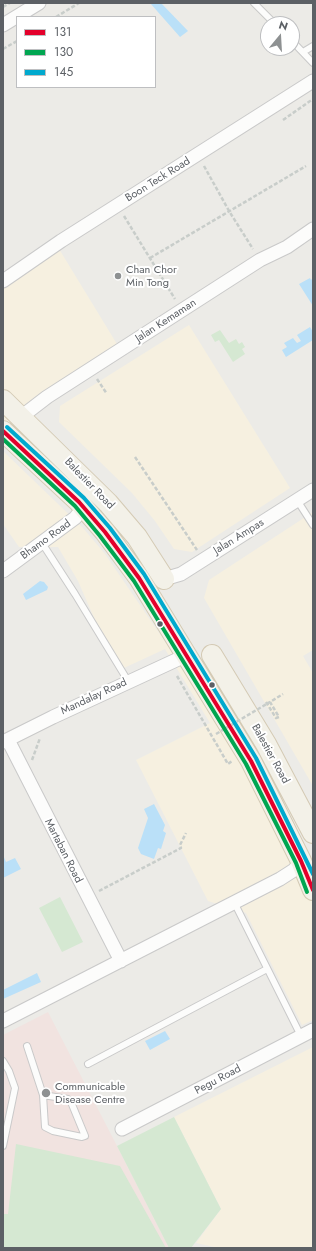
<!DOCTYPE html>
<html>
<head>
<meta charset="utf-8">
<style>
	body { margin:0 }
	#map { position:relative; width:316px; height:1251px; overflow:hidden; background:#ecebe7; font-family:Jost,sans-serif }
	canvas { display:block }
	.frame { position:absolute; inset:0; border:4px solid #5c6065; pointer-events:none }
	.legend { position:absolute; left:16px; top:16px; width:140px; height:72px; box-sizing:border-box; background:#fff; border:1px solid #bebfc1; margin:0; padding:5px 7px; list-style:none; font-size:12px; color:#5c6065 }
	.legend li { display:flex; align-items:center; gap:8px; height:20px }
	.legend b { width:20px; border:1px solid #bebfc1 }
	.north { position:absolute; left:260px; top:16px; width:40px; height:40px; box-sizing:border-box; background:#fff; border:1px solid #bebfc1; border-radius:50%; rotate:18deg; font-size:11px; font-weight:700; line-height:16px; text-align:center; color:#5c6065 }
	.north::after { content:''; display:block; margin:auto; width:14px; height:18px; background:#8e9192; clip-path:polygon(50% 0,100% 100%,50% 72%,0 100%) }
</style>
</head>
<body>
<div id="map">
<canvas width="316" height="1251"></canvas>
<div class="frame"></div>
<ul class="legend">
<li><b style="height:5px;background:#e4002b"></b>131</li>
<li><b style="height:5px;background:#00a651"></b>130</li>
<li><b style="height:5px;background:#00a9ce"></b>145</li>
</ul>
<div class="north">N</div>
</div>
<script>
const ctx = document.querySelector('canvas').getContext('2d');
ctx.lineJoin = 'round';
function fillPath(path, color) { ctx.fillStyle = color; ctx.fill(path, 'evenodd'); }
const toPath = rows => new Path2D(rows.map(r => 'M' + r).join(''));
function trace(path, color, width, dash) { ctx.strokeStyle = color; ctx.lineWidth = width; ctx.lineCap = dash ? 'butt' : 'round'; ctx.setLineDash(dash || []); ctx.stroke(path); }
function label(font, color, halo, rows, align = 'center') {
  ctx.font = font + ' Jost,sans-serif'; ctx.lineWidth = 4; ctx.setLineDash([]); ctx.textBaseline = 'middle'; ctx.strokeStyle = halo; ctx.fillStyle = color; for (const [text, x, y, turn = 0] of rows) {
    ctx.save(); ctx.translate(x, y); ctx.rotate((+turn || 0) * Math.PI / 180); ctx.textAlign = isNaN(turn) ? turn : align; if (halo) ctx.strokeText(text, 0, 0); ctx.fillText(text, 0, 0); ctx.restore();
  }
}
fillPath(toPath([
	[56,244,120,349,3,427,3,279],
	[189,325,290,488,192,552,174,549,155,521,132,493,59,422,60,406],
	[3,451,83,528,105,554,168,646,221,718,313,879,313,1020,302,1025,246,913,208,901,136,760,210,723,165,649,124,668,95,620,78,581,58,547,19,547,3,524],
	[313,512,313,650,303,656,313,673,313,786,204,598,209,580],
	[313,1047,313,1248,219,1248,196,1243,221,1209,174,1117]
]), '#f6f0e0');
fillPath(toPath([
	[48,1012,117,1146,169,1248,3,1248,3,1035]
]), '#f1e3e0');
fillPath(toPath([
	[220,330,229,343,236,339,239,344,242,342,245,347,242,349,245,354,233,362,219,340,215,342,211,335],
	[60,897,83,942,62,952,39,908],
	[174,1117,221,1209,191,1248,169,1248,117,1146],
	[16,1144,120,1166,166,1248,3,1248,3,1214,8,1214]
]), '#d5e8d2');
fillPath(toPath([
	[150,3,161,3,188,31,180,37],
	[310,278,311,280,313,278,313,306,299,284],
	[310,327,313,332,313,340,286,357,282,350,287,347,284,343,293,338,297,343,301,341,297,335],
	[40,581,44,582,48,587,47,590,26,600,23,594],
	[154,804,165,825,163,831,166,833,161,849,158,848,154,859,141,854,138,848,148,818,144,809],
	[3,855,6,862,15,858,21,869,3,878],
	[37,973,41,982,3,999,3,990],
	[165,1031,170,1039,150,1050,145,1041]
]), '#bae0f8');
const lane = toPath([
	[254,3,275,24],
	[292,41,313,63],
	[303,52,313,46],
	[297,500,313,525],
	[42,543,75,594,128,681],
	[234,902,301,1036],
	[27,1046,43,1095,45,1127,53,1131,82,1137,85,1136,71,1102,68,1099,43,1095],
	[3,1061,9,1071,15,1088,3,1146],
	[88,1064,267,969]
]);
const street = toPath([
	[3,25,39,3],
	[3,281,61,241,313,81],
	[21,417,47,397,260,260,287,247,313,229],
	[3,571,75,518,80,512,79,502],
	[164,579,181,574,313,490],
	[8,740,121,961],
	[3,742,53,717,187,655],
	[3,1021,280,879,294,870,301,861],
	[122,1129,313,1030]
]);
const primary = toPath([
	[3,400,108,503,137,537,164,579],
	[3,431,79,502,105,532,139,578,251,761,301,861,313,890],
	[212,655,266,744,313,833]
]);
trace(lane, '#c9c9c9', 8);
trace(street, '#c9c9c9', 15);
trace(primary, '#d4cab4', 22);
trace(toPath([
	[3,7,10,3],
	[56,17,79,3],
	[3,49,17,41],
	[283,120,313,99],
	[204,166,229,211,253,249],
	[124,216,175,299],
	[150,258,306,166],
	[97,379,107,394],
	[135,457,197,550],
	[177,676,228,764,232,761],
	[266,702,276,718,279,717,270,702,283,694],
	[32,760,40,738],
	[99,891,181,848,180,845,186,833]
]), '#c8cdca', 2.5, [4, 2]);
trace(lane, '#fcfcfb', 6);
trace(street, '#fcfcfb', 13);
trace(primary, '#f3f1e8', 20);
trace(toPath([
	[216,734,270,702]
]), '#c8cdca', 2.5, [4, 2]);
trace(toPath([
	[3,431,79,502,105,532,139,578,251,761,301,861,313,890]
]), '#e4002b', 4);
trace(toPath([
	[3,439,75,506,100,536,134,581,246,764,296,863,307,892]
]), '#00a651', 4);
trace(toPath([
	[7,427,84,498,110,528,144,574,256,758,313,874]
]), '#00a9ce', 4);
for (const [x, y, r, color] of [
	[118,276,4,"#8e9192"],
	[160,624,3.5,"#5c6065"],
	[212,685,3.5,"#5c6065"],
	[46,1093,5,"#8e9192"]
]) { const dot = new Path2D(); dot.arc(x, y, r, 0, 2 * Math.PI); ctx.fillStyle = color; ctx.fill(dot); trace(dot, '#fff', 1.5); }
label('11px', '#5c6065', '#fff', [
	["Boon Teck Road",158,180,-32],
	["Jalan Kemaman",166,321,-33],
	["Balestier Road",89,484,46],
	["Jalan Ampas",239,537,-32],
	["Bhamo Road",46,540,-36],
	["Mandalay Road",94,697,-25],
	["Balestier Road",270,754,61],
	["Martaban Road",63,851,63],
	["Pegu Road",218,1080,-28]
]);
label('11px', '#5c6065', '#fff', [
	["Chan Chor",126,270],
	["Min Tong",126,283],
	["Communicable",55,1087],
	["Disease Centre",55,1100]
], 'left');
</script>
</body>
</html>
